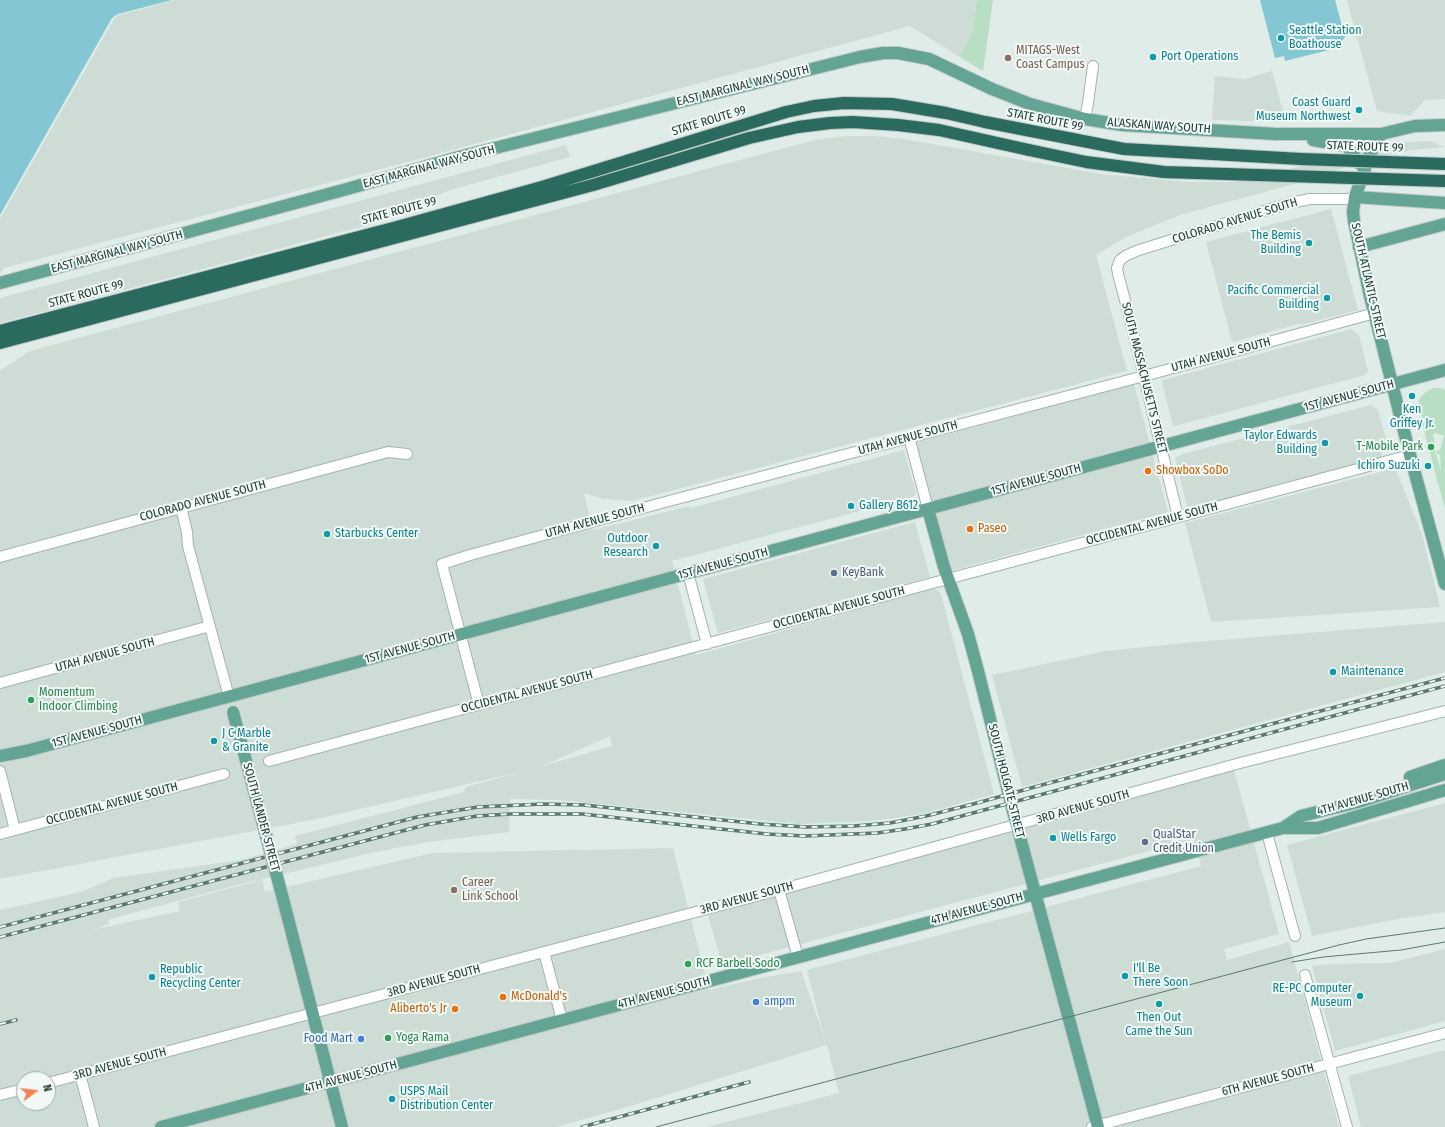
<!DOCTYPE html>
<html>
<head>
<meta charset="utf-8">
<style>
	body { margin:0 }
	#map { position:relative; width:1445px; height:1127px; overflow:hidden; background:#e0ece7; font-family:"Fira Sans Condensed",sans-serif }
	canvas { display:block }
	.north { position:absolute; left:16px; top:1071px; width:40px; height:40px; box-sizing:border-box; background:#f1f8f5; border:1px solid #9dada9; border-radius:50%; rotate:75deg; font-size:11px; font-weight:700; line-height:16px; text-align:center; color:#203d36 }
	.north::after { content:''; display:block; margin:auto; width:14px; height:18px; background:#f87f52; clip-path:polygon(50% 0,100% 100%,50% 72%,0 100%) }
</style>
</head>
<body>
<div id="map">
<canvas width="1445" height="1127"></canvas>
<div class="north">N</div>
</div>
<script>
const ctx = document.querySelector('canvas').getContext('2d');
ctx.lineJoin = 'round';
function fillPath(path, color) { ctx.fillStyle = color; ctx.fill(path, 'evenodd'); }
const toPath = rows => new Path2D(rows.map(r => 'M' + r).join(''));
function trace(path, color, width, dash) { ctx.strokeStyle = color; ctx.lineWidth = width; ctx.lineCap = dash ? 'butt' : 'round'; ctx.setLineDash(dash || []); ctx.stroke(path); }
function label(font, color, halo, rows, align = 'center') {
  ctx.font = font + ' "Fira Sans Condensed",sans-serif'; ctx.lineWidth = 4; ctx.setLineDash([]); ctx.textBaseline = 'middle'; ctx.strokeStyle = halo; ctx.fillStyle = color; for (const [text, x, y, turn = 0] of rows) {
    ctx.save(); ctx.translate(x, y); ctx.rotate((+turn || 0) * Math.PI / 180); ctx.textAlign = isNaN(turn) ? turn : align; if (halo) ctx.strokeText(text, 0, 0); ctx.fillText(text, 0, 0); ctx.restore();
  }
}
fillPath(toPath([
	[175,0,977,0,972,33,960,57,910,26,419,159,4,268,0,273,0,219,114,19,119,15],
	[1347,0,1445,0,1445,99,1425,100,1410,116,1377,111],
	[1272,71,1286,122,1212,120,1215,76,1245,79],
	[848,136,875,136,904,139,1101,174,1188,182,1238,182,1341,156,1408,142,1430,141,1444,147,1412,150,1369,159,1298,183,1180,215,1126,237,1096,255,1127,371,632,501,604,499,584,493,593,530,690,506,691,508,904,450,916,494,912,497,672,561,696,655,935,588,941,594,994,794,922,814,871,821,799,824,558,800,510,799,509,832,428,842,371,853,222,889,114,918,108,920,109,924,92,930,180,911,178,902,262,880,265,892,432,853,673,848,709,990,760,978,801,971,824,1037,807,970,1201,866,1194,839,722,965,708,915,1234,770,1279,934,1224,949,1227,960,1289,942,1339,1127,707,1127,839,1093,827,1045,624,1108,556,1127,0,1127,0,910,81,892,113,878,241,860,297,844,295,836,464,792,466,787,524,771,312,820,0,879,0,371,30,351,792,146,820,139],
	[610,736,612,746,542,766],
	[24,1079,48,1079,48,1103,24,1103],
	[566,145,570,157,450,190,379,222,0,323,0,298],
	[1331,209,1358,310,1305,324,1298,324,1232,342,1206,242],
	[1351,329,1359,335,1368,371,1365,375,1175,426,1173,425,1162,384,1163,380],
	[1134,384,1168,512,950,571,915,443],
	[1371,405,1378,410,1388,446,1387,449,1381,451,1383,459,1202,507,1187,506,1175,458,1183,454],
	[1395,468,1422,534,1440,607,1211,622,1185,523],
	[915,522,930,577,718,633,703,579],
	[1445,622,1445,672,1022,787,992,675,1106,651,1195,642],
	[1445,803,1445,912,1398,919,1312,936,1287,845],
	[1445,949,1445,1021,1335,1051,1312,966,1329,964,1390,963],
	[1445,1050,1445,1127,1361,1127,1348,1076]
]), '#cedcd6');
fillPath(toPath([
	[977,0,993,0,983,71,960,57,972,33],
	[1433,388,1440,388,1445,390,1445,509,1421,419,1423,418,1418,408,1419,400,1423,394],
	[1436,433,1444,436,1440,450,1437,450,1437,454,1440,454,1441,471,1433,444,1435,443,1433,434]
]), '#b8dec3');
fillPath(toPath([
	[0,0,172,0,118,14,112,18,0,215],
	[1260,0,1335,0,1345,37,1337,48,1285,61,1284,56,1275,58]
]), '#85c6d4');
const minor = toPath([
	[1085,119,1088,103,1093,66],
	[909,437,928,509],
	[181,507,187,532,188,546,229,697],
	[1178,517,1129,315,1118,274,1117,268,1120,260,1127,255,1139,250,1290,203,1310,199,1347,199,1355,197],
	[0,557,388,452,407,454],
	[688,573,707,644],
	[0,683,210,626],
	[479,705,442,564,470,555,669,501,1144,376,1375,313],
	[269,761,1410,455],
	[0,771,15,830],
	[1267,833,1295,936],
	[0,834,224,774],
	[779,890,798,957],
	[544,952,562,1020],
	[1305,975,1347,1127],
	[80,1074,94,1127],
	[48,1083,779,890,1240,763,1445,711],
	[0,1095,24,1089],
	[1092,1127,1445,1033]
]);
const major = toPath([
	[1381,134,1369,156,1360,183,1355,197,1353,212,1354,221,1370,296,1410,455,1445,584],
	[1313,140,1347,146,1359,163,1364,166],
	[1355,197,1445,203],
	[1359,247,1445,224],
	[0,283,347,189,459,157,860,57,883,53,898,53,929,59,992,89,1030,104,1085,119,1122,125,1276,134,1381,134,1415,126,1445,125],
	[928,509,944,567,968,634,978,671,1013,811,1098,1127],
	[0,756,26,751,1445,370],
	[1410,777,1445,765],
	[1283,828,1301,816,1358,802,1445,774],
	[283,899,342,1127],
	[161,1127,1283,828,1318,828,1445,790]
]);
const highway = toPath([
	[0,331,397,227,542,187,786,112,814,106,844,103,892,104,946,113,985,122],
	[0,343,593,185,749,138,798,127,830,123,853,122,898,125,939,130,1029,150]
]);
trace(minor, '#a3b4ae', 12);
trace(major, '#c1c9c7', 14);
trace(highway, '#c1c9c7', 14);
trace(minor, '#fff', 10);
trace(major, '#63a494', 12);
trace(highway, '#2b6b5f', 12);
trace(toPath([
	[1292,962,1323,957,1401,950,1445,942],
	[656,1127,1339,945,1366,939,1445,928]
]), '#5a7971', 1);
const rail = toPath([
	[0,927,417,817,478,807,543,804,584,805,760,824,806,827,854,826,890,823,926,816,977,803,1049,783,1445,678],
	[0,937,425,825,477,816,511,814,582,814,767,834,805,836,877,833,905,829,932,824,1445,686],
	[0,1024,16,1020],
	[582,1127,749,1082]
]);
trace(rail, '#5a7971', 3.5);
trace(rail, '#f1f8f5', 2, [6]);
const majorBridge = toPath([
	[233,712,283,899]
]);
const highwayBridge = toPath([
	[985,122,1124,149,1301,159,1445,164],
	[1029,150,1086,162,1164,172,1445,181]
]);
trace(majorBridge, '#c1c9c7', 14, []);
trace(highwayBridge, '#c1c9c7', 14, []);
trace(majorBridge, '#63a494', 12);
trace(highwayBridge, '#2b6b5f', 12);
for (const [x, y, r, color] of [
	[1281,38,4,"#0f9aa8"],
	[1153,57,4,"#0f9aa8"],
	[1008,58,4,"#8d6e63"],
	[1359,110,4,"#0f9aa8"],
	[1309,243,4,"#0f9aa8"],
	[1327,298,4,"#0f9aa8"],
	[1412,396,4,"#0f9aa8"],
	[1325,443,4,"#0f9aa8"],
	[1431,447,4,"#2e9e5b"],
	[1428,466,4,"#0f9aa8"],
	[1148,471,4,"#e8710a"],
	[851,506,4,"#0f9aa8"],
	[970,529,4,"#e8710a"],
	[327,534,4,"#0f9aa8"],
	[656,546,4,"#0f9aa8"],
	[834,573,4,"#5c6f8a"],
	[1333,672,4,"#0f9aa8"],
	[31,700,4,"#2e9e5b"],
	[214,741,4,"#0f9aa8"],
	[1053,838,4,"#0f9aa8"],
	[1145,842,4,"#5c6f8a"],
	[454,890,4,"#8d6e63"],
	[688,964,4,"#2e9e5b"],
	[1125,976,4,"#0f9aa8"],
	[152,977,4,"#0f9aa8"],
	[1360,996,4,"#0f9aa8"],
	[503,997,4,"#e8710a"],
	[756,1002,4,"#3f7fe0"],
	[1159,1004,4,"#0f9aa8"],
	[455,1009,4,"#e8710a"],
	[388,1038,4,"#2e9e5b"],
	[361,1039,4,"#3f7fe0"],
	[392,1099,4,"#0f9aa8"]
]) { const dot = new Path2D(); dot.arc(x, y, r, 0, 2 * Math.PI); ctx.fillStyle = color; ctx.fill(dot); trace(dot, '#f1f8f5', 1.5); }
label('12px', '#0d838f', '#f1f8f5', [
	["Seattle Station",1289,31],
	["Boathouse",1289,45],
	["Port Operations",1161,57],
	["Coast Guard",1351,103,"right"],
	["Museum Northwest",1351,117,"right"],
	["The Bemis",1301,236,"right"],
	["Building",1301,250,"right"],
	["Pacific Commercial",1319,291,"right"],
	["Building",1319,305,"right"],
	["Ken",1412,410,"center"],
	["Griffey Jr.",1412,424,"center"],
	["Taylor Edwards",1317,436,"right"],
	["Building",1317,450,"right"],
	["Ichiro Suzuki",1420,466,"right"],
	["Gallery B612",859,506],
	["Starbucks Center",335,534],
	["Outdoor",648,539,"right"],
	["Research",648,553,"right"],
	["Maintenance",1341,672],
	["J C Marble",222,734],
	["& Granite",222,748],
	["Wells Fargo",1061,838],
	["I'll Be",1133,969],
	["There Soon",1133,983],
	["Republic",160,970],
	["Recycling Center",160,984],
	["RE-PC Computer",1352,989,"right"],
	["Museum",1352,1003,"right"],
	["Then Out",1159,1018,"center"],
	["Came the Sun",1159,1032,"center"],
	["USPS Mail",400,1092],
	["Distribution Center",400,1106]
], 'left');
label('12px', '#785e54', '#f1f8f5', [
	["MITAGS-West",1016,51],
	["Coast Campus",1016,65],
	["Career",462,883],
	["Link School",462,897]
], 'left');
label('12px', '#203d36', '#f1f8f5', [
	["EAST MARGINAL WAY SOUTH",743,86,-14],
	["STATE ROUTE 99",1045,120,11],
	["STATE ROUTE 99",709,121,-17],
	["ALASKAN WAY SOUTH",1159,126,4],
	["STATE ROUTE 99",1365,147,2],
	["EAST MARGINAL WAY SOUTH",429,167,-15],
	["STATE ROUTE 99",399,211,-15],
	["COLORADO AVENUE SOUTH",1235,221,-17],
	["EAST MARGINAL WAY SOUTH",117,252,-15],
	["SOUTH ATLANTIC STREET",1368,281,77],
	["STATE ROUTE 99",86,294,-15],
	["UTAH AVENUE SOUTH",1221,355,-15],
	["SOUTH MASSACHUSETTS STREET",1144,378,76],
	["1ST AVENUE SOUTH",1349,396,-15],
	["UTAH AVENUE SOUTH",908,438,-15],
	["1ST AVENUE SOUTH",1036,480,-15],
	["COLORADO AVENUE SOUTH",203,501,-15],
	["UTAH AVENUE SOUTH",595,521,-15],
	["OCCIDENTAL AVENUE SOUTH",1152,524,-15],
	["1ST AVENUE SOUTH",723,564,-15],
	["OCCIDENTAL AVENUE SOUTH",839,608,-15],
	["1ST AVENUE SOUTH",410,648,-15],
	["UTAH AVENUE SOUTH",105,655,-15],
	["OCCIDENTAL AVENUE SOUTH",527,692,-15],
	["1ST AVENUE SOUTH",97,732,-15],
	["SOUTH HOLGATE STREET",1006,781,76],
	["4TH AVENUE SOUTH",1363,799,-16],
	["OCCIDENTAL AVENUE SOUTH",112,804,-15],
	["3RD AVENUE SOUTH",1083,807,-16],
	["SOUTH LANDER STREET",261,817,75],
	["3RD AVENUE SOUTH",747,898,-15],
	["4TH AVENUE SOUTH",977,909,-15],
	["3RD AVENUE SOUTH",434,981,-15],
	["4TH AVENUE SOUTH",664,993,-15],
	["3RD AVENUE SOUTH",120,1064,-15],
	["4TH AVENUE SOUTH",351,1077,-15],
	["6TH AVENUE SOUTH",1268,1080,-15]
]);
label('12px', '#27864d', '#f1f8f5', [
	["T-Mobile Park",1423,447,"right"],
	["Momentum",39,693],
	["Indoor Climbing",39,707],
	["RCF Barbell Sodo",696,964],
	["Yoga Rama",396,1038]
], 'left');
label('12px', '#c56008', '#f1f8f5', [
	["Showbox SoDo",1156,471],
	["Paseo",978,529],
	["McDonald's",511,997],
	["Aliberto's Jr",447,1009,"right"]
], 'left');
label('12px', '#4e5e75', '#f1f8f5', [
	["KeyBank",842,573],
	["QualStar",1153,835],
	["Credit Union",1153,849]
], 'left');
label('12px', '#366cbe', '#f1f8f5', [
	["ampm",764,1002],
	["Food Mart",353,1039,"right"]
], 'left');
</script>
</body>
</html>
